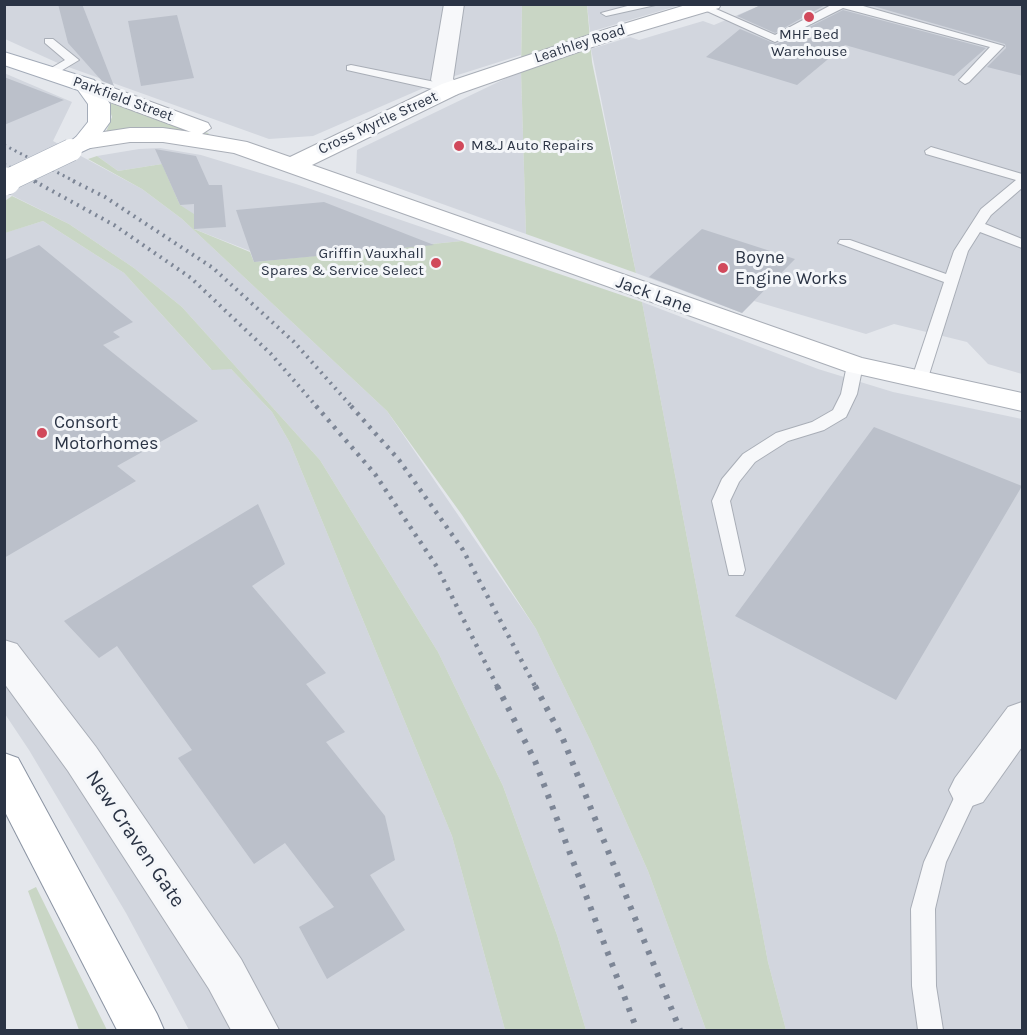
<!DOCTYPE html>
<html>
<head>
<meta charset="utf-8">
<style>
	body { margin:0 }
	#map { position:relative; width:1027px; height:1035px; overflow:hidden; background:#e4e7ec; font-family:Karla,sans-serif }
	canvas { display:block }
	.frame { position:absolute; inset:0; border:6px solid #2b3445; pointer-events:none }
</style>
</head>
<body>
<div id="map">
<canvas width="1027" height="1035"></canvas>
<div class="frame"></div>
</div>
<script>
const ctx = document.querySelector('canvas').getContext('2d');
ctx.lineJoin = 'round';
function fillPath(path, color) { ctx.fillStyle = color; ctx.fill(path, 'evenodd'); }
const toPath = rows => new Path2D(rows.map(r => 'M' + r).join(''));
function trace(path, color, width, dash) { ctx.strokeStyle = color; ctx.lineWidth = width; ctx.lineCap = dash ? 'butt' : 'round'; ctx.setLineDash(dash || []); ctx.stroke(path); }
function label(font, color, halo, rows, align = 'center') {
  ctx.font = font + ' Karla,sans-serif'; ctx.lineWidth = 6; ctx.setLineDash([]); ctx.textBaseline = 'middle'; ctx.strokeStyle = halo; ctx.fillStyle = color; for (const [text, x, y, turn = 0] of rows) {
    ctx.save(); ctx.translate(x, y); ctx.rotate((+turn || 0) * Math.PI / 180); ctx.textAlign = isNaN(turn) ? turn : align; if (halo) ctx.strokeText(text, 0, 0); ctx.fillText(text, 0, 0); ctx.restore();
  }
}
fillPath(toPath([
	[587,4,680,5,590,32],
	[5,5,522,5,521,55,442,80,313,136,269,139,60,64,5,39],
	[761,5,1022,5,1022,374,988,364,967,342,894,324,866,334,754,301,742,313,636,273,591,49,630,37,639,40,703,21,714,25],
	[521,71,526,234,356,173,357,150],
	[4,73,72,102,53,141,142,189,182,219,387,411,536,629,590,740,648,871,706,1030,586,1030,557,935,503,786,438,652,320,460,182,307,134,268,69,224,5,192],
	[160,148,201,155,296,184,462,241,254,262,250,251,194,229,180,205,162,164,118,171,97,156,139,149],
	[43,221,124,273,211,369,231,369,272,412,290,443,452,836,505,1030,189,1030,126,913,29,750,5,714,4,233],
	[642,302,818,369,893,392,1022,419,1022,1030,786,1030,768,962]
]), '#d2d6de');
fillPath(toPath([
	[522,5,587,5,592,62,636,273,526,234,521,71],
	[106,99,208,133,209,134,106,132,112,117],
	[97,156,118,171,162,164,180,205,194,214,194,229,250,252,254,262,462,241,642,302,768,962,786,1030,706,1030,648,871,590,740,536,629,462,515,387,411,182,219,142,189,88,159],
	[12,196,69,224,134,268,182,307,320,460,438,652,503,786,557,935,586,1030,505,1030,452,836,290,443,272,412,231,369,212,370,124,273,43,221,5,233,5,201],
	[36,887,107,1030,79,1030,28,891]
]), '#c9d6c5');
fillPath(toPath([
	[58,4,82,4,114,86,102,81,68,43],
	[763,4,827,4,775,33,737,16],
	[866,4,1023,4,1023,76,987,67,1006,48,1005,44],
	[843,10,986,48,954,76,845,45,797,85,706,57,740,29,776,44],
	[177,15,194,78,141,86,128,21],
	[4,77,64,100,4,125],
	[155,149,196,156,209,185,222,185,226,227,194,229,194,204,180,205],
	[324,202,434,245,254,262,236,210],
	[702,229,795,259,742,313,649,277],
	[39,245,133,322,113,332,120,337,103,345,198,421,117,466,136,481,4,558,4,260],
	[874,427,1022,486,896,700,735,616],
	[258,504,285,564,252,586,326,673,306,684,345,732,326,742,385,816,395,860,370,875,405,930,327,979,299,927,334,907,285,843,254,864,178,758,192,750,117,646,99,658,64,621]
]), '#bbc0ca');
const lane = toPath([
	[635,4,660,4,606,16,601,13,635,4],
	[833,4,856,4,1004,46,969,82,965,84,959,80,961,78,990,47,843,8,775,42,698,7,707,5,775,35,833,4],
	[45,39,53,39,79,60,54,75,46,75,46,71,65,60,45,43,45,39],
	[351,65,450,85,456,89,450,93,347,70,347,66,351,65],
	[931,147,1022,174,1022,188,991,215,985,224,1022,239,1022,248,980,232,968,251,927,381,919,386,911,381,944,282,838,243,840,240,850,240,946,274,954,251,981,209,1016,180,926,154,925,151,931,147],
	[855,360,863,365,857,394,846,417,824,430,788,441,755,462,739,482,730,501,745,570,743,575,729,575,712,501,722,479,743,454,776,433,812,422,833,410,841,394,847,365,855,360],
	[969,781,977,783,980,790,946,862,935,909,936,986,943,1030,918,1030,912,986,911,909,924,862,961,783,969,781]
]);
const street = toPath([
	[444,4,464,4,453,79,461,89,458,94,450,96,442,94,431,80,444,4],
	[4,640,17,644,96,747,241,959,279,1030,231,1030,209,989,68,771,4,683,4,640],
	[1022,702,1022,747,983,802,969,807,955,802,949,790,955,778,1008,707,1022,702]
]);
const secondary = toPath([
	[689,4,721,4,719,8,621,37,458,94,312,165,862,358,1022,393,1022,411,845,371,234,153,163,142,130,142,84,149,76,147,72,142,76,137,84,135,130,128,163,128,191,132,78,90,75,85,78,80,86,78,208,123,211,128,202,134,247,142,290,157,442,84,607,29,689,4]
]);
const primary = toPath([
	[4,52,94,80,110,104,110,122,92,147,71,157,63,155,59,150,76,137,88,122,88,104,78,90,4,65,4,52]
]);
const highway = toPath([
	[4,753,18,758,157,1014,164,1030,117,1030,4,810,4,753]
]);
trace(lane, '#a9aeb7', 2);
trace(street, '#a9aeb7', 2);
trace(secondary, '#a9aeb7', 2);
trace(primary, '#a3abb8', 2);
trace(highway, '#8b94a3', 2);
fillPath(lane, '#f7f8fa');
fillPath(street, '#f7f8fa');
fillPath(secondary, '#fff');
fillPath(primary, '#fff');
fillPath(highway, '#fff');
trace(toPath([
	[4,145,76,182],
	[4,164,37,182]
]), '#7d8696', 3, [2, 4]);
trace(toPath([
	[34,181,114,225,191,278,271,354,317,407],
	[73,181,105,197,213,268,294,342,352,407]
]), '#7d8696', 4, [2, 5]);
trace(toPath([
	[316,406,375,474,437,567,498,688],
	[351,406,399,460,463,550,536,688]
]), '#7d8696', 4.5, [3, 6]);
trace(toPath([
	[497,686,535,761,637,1030],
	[535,686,563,739,680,1030]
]), '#7d8696', 6, [4, 8]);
const primaryBridgeFar1 = toPath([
	[4,182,71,150]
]);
const primaryBridge = toPath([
	[4,182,7,181]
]);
trace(primaryBridgeFar1, '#a3abb8', 23, []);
trace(primaryBridge, '#a3abb8', 28, []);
trace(primaryBridgeFar1, '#fff', 22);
trace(primaryBridge, '#fff', 27);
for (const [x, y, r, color] of [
	[809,17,6,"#d1495b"],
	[459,146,6,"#d1495b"],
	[436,263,6,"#d1495b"],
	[723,268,6,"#d1495b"],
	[42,433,6,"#d1495b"]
]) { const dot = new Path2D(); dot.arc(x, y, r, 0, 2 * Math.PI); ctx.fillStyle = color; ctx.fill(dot); trace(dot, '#f4f6f9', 2); }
label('15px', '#2b3445', '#f4f6f9', [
	["MHF Bed",809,35],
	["Warehouse",809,52],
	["M&J Auto Repairs",471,146,"left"],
	["Griffin Vauxhall",424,254,"right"],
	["Spares & Service Select",424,271,"right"]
]);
label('15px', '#2b3445', '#f4f6f9', [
	["Leathley Road",580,44,-18],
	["Parkfield Street",123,99,20],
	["Cross Myrtle Street",378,123,-25]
]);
label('18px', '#2b3445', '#f4f6f9', [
	["Boyne",735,258],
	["Engine Works",735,279],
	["Consort",54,423],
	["Motorhomes",54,444]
], 'left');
label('18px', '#2b3445', '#f4f6f9', [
	["Jack Lane",654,295,20]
]);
label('21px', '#2b3445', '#f4f6f9', [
	["New Craven Gate",135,839,56]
]);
</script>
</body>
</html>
